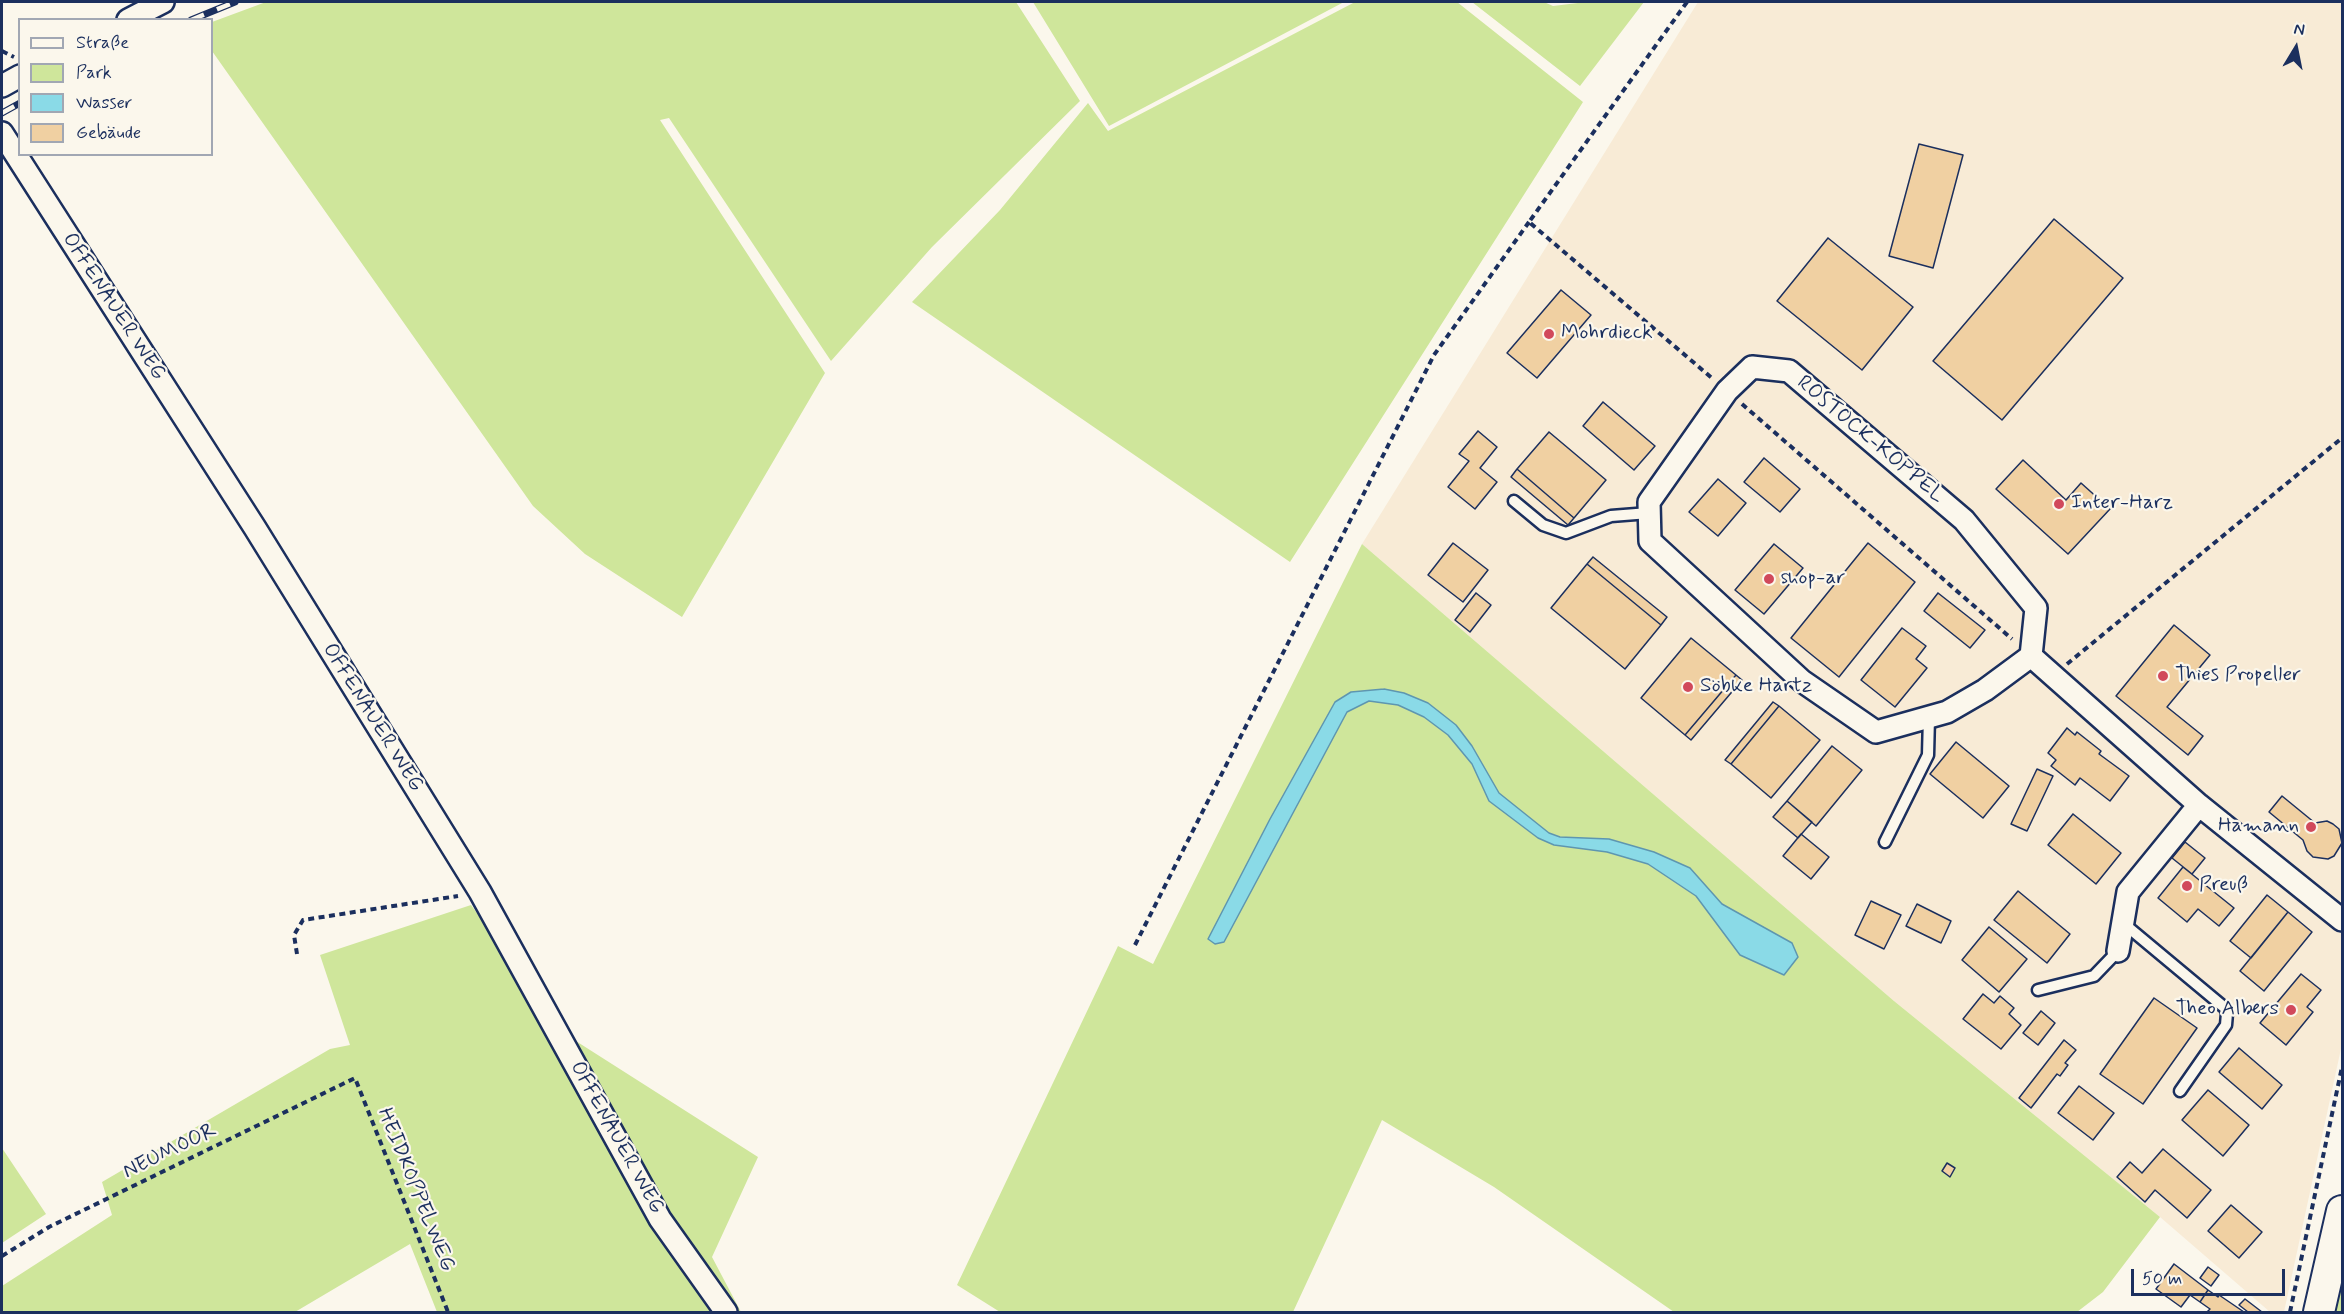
<!DOCTYPE html>
<html>
<head>
<meta charset="utf-8">
<style>
	body { margin:0 }
	#map { position:relative; width:2344px; height:1314px; overflow:hidden; background:#fbf7ec; font-family:Mynerve,sans-serif }
	canvas { display:block }
	.frame { position:absolute; inset:0; border:3px solid #1b2f5e; pointer-events:none }
	.legend { position:absolute; left:18px; top:18px; width:195px; height:138px; box-sizing:border-box; background:#fbf7ec; border:2px solid #a1a7b3; margin:0; padding:8px 10px; list-style:none; font-size:18px; color:#1b2f5e }
	.legend li { display:flex; align-items:center; gap:12px; height:30px }
	.legend b { width:30px; border:2px solid #a1a7b3 }
	.north { position:absolute; left:2266px; top:18px; width:60px; height:60px; -webkit-text-stroke:4px #fbf7ec; paint-order:stroke; rotate:10deg; font-size:16px; font-weight:700; line-height:24px; text-align:center; color:#1b2f5e }
	.north::after { content:''; display:block; margin:auto; width:21px; height:27px; background:#1b2f5e; clip-path:polygon(50% 0,100% 100%,50% 72%,0 100%) }
	.scale { position:absolute; left:2131px; top:1269px; width:154px; height:27px; box-sizing:border-box; border:3px solid #1b2f5e; border-top:0; padding-left:8px; font-size:18px; line-height:21px; white-space:nowrap; color:#1b2f5e; -webkit-text-stroke:4px #fbf7ec; paint-order:stroke }
</style>
</head>
<body>
<div id="map">
<canvas width="2344" height="1314"></canvas>
<div class="frame"></div>
<ul class="legend">
<li><b style="height:8px;background:#fbf7ec"></b>Straße</li>
<li><b style="height:16px;background:#cfe69b"></b>Park</li>
<li><b style="height:16px;background:#8adae7"></b>Wasser</li>
<li><b style="height:16px;background:#f0d0a2"></b>Gebäude</li>
</ul>
<div class="north">N</div>
<div class="scale">50 m</div>
</div>
<script>
const ctx = document.querySelector('canvas').getContext('2d');
ctx.lineJoin = 'round';
function fillPath(path, color) { ctx.fillStyle = color; ctx.fill(path, 'evenodd'); }
const toPath = rows => new Path2D(rows.map(r => 'M' + r).join(''));
function trace(path, color, width, dash) { ctx.strokeStyle = color; ctx.lineWidth = width; ctx.lineCap = dash ? 'butt' : 'round'; ctx.setLineDash(dash || []); ctx.stroke(path); }
function label(font, color, halo, rows, align = 'center') {
  ctx.font = font + ' Mynerve,sans-serif'; ctx.lineWidth = 4.5; ctx.setLineDash([]); ctx.textBaseline = 'middle'; ctx.strokeStyle = halo; ctx.fillStyle = color; for (const [text, x, y, turn = 0] of rows) {
    ctx.save(); ctx.translate(x, y); ctx.rotate((+turn || 0) * Math.PI / 180); ctx.textAlign = isNaN(turn) ? turn : align; if (halo) ctx.strokeText(text, 0, 0); ctx.fillText(text, 0, 0); ctx.restore();
  }
}
fillPath(toPath([
	[1698,2,2342,2,2342,1044,2284,1312,2270,1312,2160,1217,1894,1001,1362,544]
]), '#f8ebd6');
fillPath(toPath([
	[266,2,1016,2,1080,101,932,247,831,361,669,118,660,120,825,373,682,617,585,554,533,506,212,51,212,22],
	[1033,2,1344,2,1109,126],
	[1355,2,1457,2,1583,102,1290,562,912,302,1000,210,1088,103,1108,131],
	[1472,2,1544,2,1553,6,1586,2,1644,2,1580,86],
	[1362,544,1894,1001,2160,1217,2103,1292,2077,1312,1674,1312,1494,1187,1382,1120,1293,1312,1000,1312,957,1285,1118,946,1153,964],
	[471,905,568,1036,758,1157,712,1257,741,1312,437,1312,410,1244,295,1312,2,1312,2,1286,112,1215,102,1182,330,1049,350,1045,320,955],
	[2,1148,46,1214,2,1243],
	[2342,1259,2342,1312,2330,1312]
]), '#cfe69b');
const water = toPath([
	[1384,689,1404,693,1428,703,1456,725,1472,746,1499,793,1549,833,1560,837,1609,839,1654,852,1690,868,1722,904,1792,943,1798,957,1784,975,1740,955,1696,896,1648,864,1607,852,1554,845,1538,838,1489,801,1472,764,1448,735,1424,717,1398,705,1369,701,1347,712,1224,942,1215,944,1208,939,1270,819,1335,702,1351,692,1384,689]
]);
fillPath(water, '#8adae7');
trace(water, '#5e96b0', 1.5);
const building = toPath([
	[1919,144,1963,155,1933,268,1889,256,1919,144],
	[2054,219,2123,278,2002,420,1933,361,2054,219],
	[1828,238,1913,307,1862,370,1777,301,1828,238],
	[1561,290,1591,315,1537,378,1507,353,1561,290],
	[1603,402,1655,446,1634,470,1583,426,1603,402],
	[1478,431,1497,447,1480,468,1497,482,1475,509,1448,487,1469,461,1459,454,1478,431],
	[1549,432,1606,480,1574,518,1517,469,1549,432],
	[1764,458,1800,489,1780,512,1744,482,1764,458],
	[2023,460,2066,500,2081,483,2110,509,2068,554,1996,489,2023,460],
	[1517,469,1574,518,1568,525,1511,477,1517,469],
	[1718,479,1746,503,1718,536,1689,512,1718,479],
	[1453,543,1488,570,1463,602,1428,575,1453,543],
	[1868,543,1915,582,1839,677,1791,638,1868,543],
	[1774,544,1803,568,1764,614,1735,590,1774,544],
	[1593,557,1667,617,1661,625,1587,564,1593,557],
	[1587,564,1661,625,1625,669,1551,608,1587,564],
	[1476,593,1491,605,1470,632,1455,620,1476,593],
	[1938,593,1985,630,1970,648,1924,611,1938,593],
	[2174,625,2210,655,2167,707,2203,736,2188,755,2116,696,2174,625],
	[1902,628,1926,646,1916,659,1927,668,1895,707,1861,680,1902,628],
	[1691,638,1736,675,1685,735,1641,698,1691,638],
	[1736,675,1742,680,1691,740,1685,735,1736,675],
	[1773,702,1779,706,1731,764,1725,760,1773,702],
	[1779,706,1820,740,1771,798,1731,764,1779,706],
	[2067,728,2075,735,2077,732,2101,751,2099,754,2129,776,2110,801,2080,778,2075,785,2051,766,2056,760,2048,753,2067,728],
	[1956,742,2009,786,1983,818,1930,774,1956,742],
	[1832,746,1862,770,1816,826,1787,801,1832,746],
	[2037,769,2053,776,2027,831,2011,824,2037,769],
	[2282,796,2315,823,2327,821,2333,824,2339,829,2342,843,2334,856,2328,859,2313,857,2307,851,2303,840,2269,812,2282,796],
	[1787,801,1812,822,1798,838,1773,817,1787,801],
	[2073,814,2121,853,2096,884,2048,845,2073,814],
	[1801,834,1829,857,1811,879,1783,856,1801,834],
	[2185,842,2205,858,2192,874,2172,858,2185,842],
	[2183,867,2234,908,2219,926,2198,909,2187,922,2158,898,2183,867],
	[2018,891,2070,934,2047,963,1994,920,2018,891],
	[2267,895,2288,912,2251,958,2230,941,2267,895],
	[1871,901,1901,915,1884,949,1855,935,1871,901],
	[1917,904,1951,921,1941,943,1906,926,1917,904],
	[2288,912,2312,932,2264,991,2240,971,2288,912],
	[1989,927,2027,959,1999,992,1962,960,1989,927],
	[2301,974,2321,990,2307,1007,2313,1012,2286,1045,2260,1023,2301,974],
	[1983,994,1994,1003,2000,996,2014,1008,2009,1014,2021,1025,2001,1049,1963,1019,1983,994],
	[2154,998,2197,1028,2143,1104,2100,1074,2154,998],
	[2041,1011,2055,1023,2038,1045,2023,1033,2041,1011],
	[2064,1040,2076,1050,2065,1063,2068,1065,2060,1076,2057,1074,2031,1108,2019,1098,2064,1040],
	[2239,1048,2282,1085,2262,1109,2219,1072,2239,1048],
	[2079,1086,2114,1113,2093,1140,2058,1113,2079,1086],
	[2208,1090,2249,1125,2223,1156,2182,1120,2208,1090],
	[2163,1149,2211,1190,2187,1218,2155,1190,2145,1202,2117,1177,2130,1162,2142,1173,2163,1149],
	[1947,1163,1955,1168,1950,1177,1942,1171,1947,1163],
	[2231,1205,2262,1232,2239,1258,2208,1231,2231,1205],
	[2174,1264,2208,1290,2200,1302,2190,1295,2181,1307,2156,1289,2174,1264],
	[2208,1267,2219,1275,2211,1286,2200,1278,2208,1267],
	[2208,1290,2218,1297,2219,1295,2244,1312,2207,1312,2210,1309,2200,1302,2208,1290],
	[2245,1299,2262,1312,2248,1312,2239,1305,2245,1299]
]);
fillPath(building, '#f0d0a2');
trace(building, '#1b2f5e', 1.5);
const lane = toPath([
	[1514,501,1543,525,1566,533,1611,516,1649,513],
	[1885,842,1928,755,1929,717],
	[2123,923,2225,1008,2227,1013,2226,1025,2180,1091],
	[2038,990,2094,976,2118,951]
]);
const street = toPath([
	[128,20,163,2],
	[2,86,20,76],
	[2,133,255,528,480,892,660,1219,726,1312],
	[1752,367,1789,371,1964,520,2036,608,2031,656,1985,690,1947,712,1876,732,1802,681,1650,541,1649,502,1727,391,1752,367],
	[2031,656,2199,805,2342,920],
	[2118,951,2128,892,2199,805]
]);
const secondary = toPath([
	[2319,1312,2342,1211]
]);
trace(lane, '#1b2f5e', 15);
trace(street, '#1b2f5e', 26);
trace(secondary, '#1b2f5e', 34);
trace(toPath([
	[1687,2,1529,222,1713,379],
	[2,51,14,57],
	[1742,404,2012,639],
	[2067,664,2342,438],
	[1135,945,1434,355,1529,222],
	[297,954,294,935,303,920,458,896],
	[2,1256,49,1227,355,1078,448,1312],
	[2290,1312,2342,1067]
]), '#1b2f5e', 4, [6, 4.5]);
trace(lane, '#fbf7ec', 10);
trace(street, '#fbf7ec', 21);
trace(secondary, '#fbf7ec', 30);
const rail = toPath([
	[191,20,235,2],
	[2,113,20,103]
]);
trace(rail, '#1b2f5e', 7);
trace(rail, '#fbf7ec', 4.5, [14]);
for (const [x, y, r, color] of [
	[1549,334,6,"#d1495b"],
	[2059,504,6,"#d1495b"],
	[1769,579,6,"#d1495b"],
	[2163,676,6,"#d1495b"],
	[1688,687,6,"#d1495b"],
	[2311,827,6,"#d1495b"],
	[2187,886,6,"#d1495b"],
	[2291,1010,6,"#d1495b"]
]) { const dot = new Path2D(); dot.arc(x, y, r, 0, 2 * Math.PI); ctx.fillStyle = color; ctx.fill(dot); trace(dot, '#fbf7ec', 2); }
label('21px', '#1b2f5e', '#fbf7ec', [
	["OFFENAUER WEG",113,307,57],
	["ROSTOCK-KOPPEL",1870,440,40],
	["OFFENAUER WEG",372,718,58],
	["OFFENAUER WEG",616,1138,61],
	["NEUMOOR",170,1152,-26],
	["HEIDKOPPELWEG",415,1190,68]
]);
label('21px', '#1b2f5e', '#fbf7ec', [
	["Mohrdieck",1561,334],
	["Inter-Harz",2071,504],
	["shop-ar",1781,579],
	["Thies Propeller",2175,676],
	["Söbke Hartz",1700,687],
	["Hamann",2299,827,"right"],
	["Preuß",2199,886],
	["Theo Albers",2279,1010,"right"]
], 'left');
</script>
</body>
</html>
